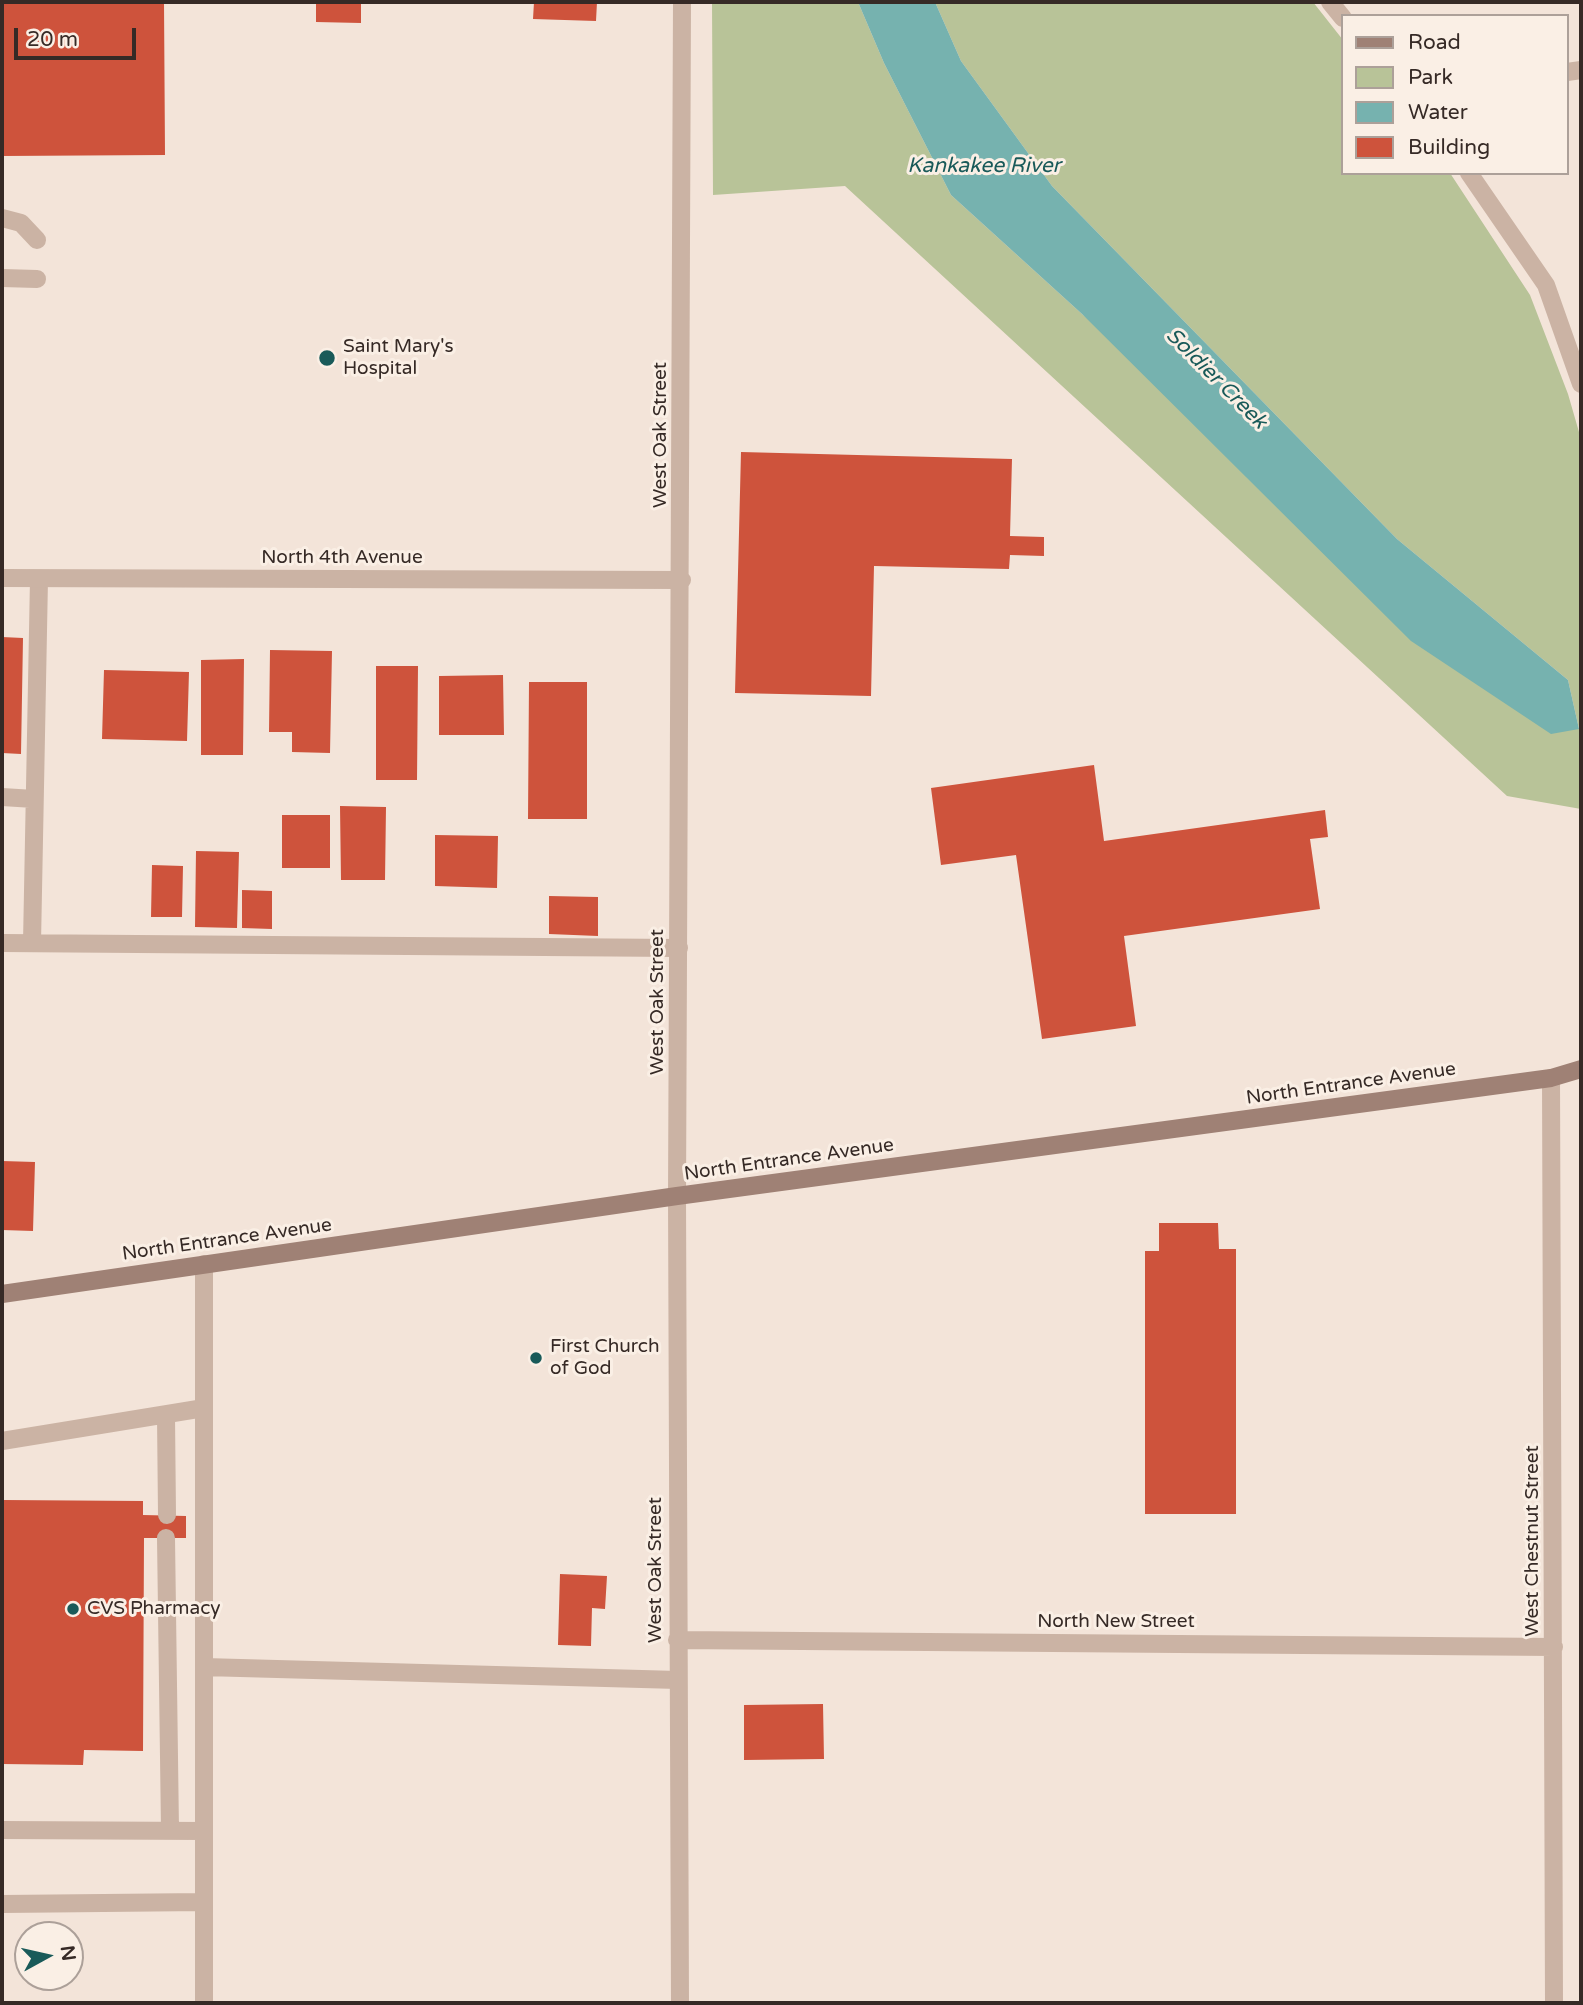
<!DOCTYPE html>
<html>
<head>
<meta charset="utf-8">
<style>
	body { margin:0 }
	#map { position:relative; width:1583px; height:2005px; overflow:hidden; background:#f3e4d9; font-family:"Varela Round",sans-serif }
	canvas { display:block }
	.frame { position:absolute; inset:0; border:4px solid #362a26; pointer-events:none }
	.legend { position:absolute; left:1341px; top:14px; width:228px; height:161px; box-sizing:border-box; background:#faefe5; border:2px solid #aca099; margin:0; padding:9px 12px; list-style:none; font-size:21px; color:#362a26 }
	.legend li { display:flex; align-items:center; gap:14px; height:35px }
	.legend b { width:35px; border:2px solid #aca099 }
	.north { position:absolute; left:14px; top:1921px; width:70px; height:70px; box-sizing:border-box; background:#faefe5; border:2px solid #aca099; border-radius:50%; rotate:82deg; font-size:19px; font-weight:700; line-height:28px; text-align:center; color:#362a26 }
	.north::after { content:''; display:block; margin:auto; width:24px; height:32px; background:#195a59; clip-path:polygon(50% 0,100% 100%,50% 72%,0 100%) }
	.scale { position:absolute; left:14px; top:28px; width:122px; height:32px; box-sizing:border-box; border:4px solid #362a26; border-top:0; padding-left:9px; font-size:21px; line-height:24px; white-space:nowrap; color:#362a26; -webkit-text-stroke:5px #faefe5; paint-order:stroke }
</style>
</head>
<body>
<div id="map">
<canvas width="1583" height="2005"></canvas>
<div class="frame"></div>
<ul class="legend">
<li><b style="height:9px;background:#9f8175"></b>Road</li>
<li><b style="height:19px;background:#b8c398"></b>Park</li>
<li><b style="height:19px;background:#76b2af"></b>Water</li>
<li><b style="height:19px;background:#ce533c"></b>Building</li>
</ul>
<div class="north">N</div>
<div class="scale">20 m</div>
</div>
<script>
const ctx = document.querySelector('canvas').getContext('2d');
ctx.lineJoin = 'round';
function fillPath(path, color) { ctx.fillStyle = color; ctx.fill(path, 'evenodd'); }
const toPath = rows => new Path2D(rows.map(r => 'M' + r).join(''));
function trace(path, color, width, dash) { ctx.strokeStyle = color; ctx.lineWidth = width; ctx.lineCap = dash ? 'butt' : 'round'; ctx.setLineDash(dash || []); ctx.stroke(path); }
function label(font, color, halo, rows, align = 'center') {
  ctx.font = font + ' "Varela Round",sans-serif'; ctx.lineWidth = 6; ctx.setLineDash([]); ctx.textBaseline = 'middle'; ctx.strokeStyle = halo; ctx.fillStyle = color; for (const [text, x, y, turn = 0] of rows) {
    ctx.save(); ctx.translate(x, y); ctx.rotate((+turn || 0) * Math.PI / 180); ctx.textAlign = isNaN(turn) ? turn : align; if (halo) ctx.strokeText(text, 0, 0); ctx.fillText(text, 0, 0); ctx.restore();
  }
}
fillPath(toPath([
	[712,2,858,2,884,63,951,195,1082,314,1579,729,1568,680,1397,539,1052,186,961,61,935,2,1313,2,1343,40,1343,173,1450,173,1530,295,1568,394,1581,439,1581,809,1507,796,845,186,713,195]
]), '#b8c398');
fillPath(toPath([
	[858,2,935,2,961,61,1052,186,1397,539,1568,680,1579,729,1551,734,1411,641,1082,314,951,195,884,63]
]), '#76b2af');
fillPath(toPath([
	[2,2,164,2,165,155,2,156],
	[316,2,361,2,361,23,316,22],
	[534,2,597,2,596,21,533,19],
	[741,452,1012,459,1010,536,1044,537,1044,556,1010,555,1009,569,874,566,871,696,735,693],
	[2,637,23,638,21,754,2,753],
	[270,650,332,651,330,753,292,752,292,732,269,732],
	[244,659,243,755,201,755,201,660],
	[376,666,418,666,417,780,376,780],
	[104,670,189,672,187,741,102,739],
	[503,675,504,735,439,735,439,676],
	[529,682,587,682,587,819,528,819],
	[1094,765,1104,841,1325,810,1328,837,1310,839,1320,909,1124,936,1136,1026,1042,1039,1016,855,941,865,931,788],
	[340,806,386,807,385,880,341,880],
	[282,815,330,815,330,868,282,868],
	[435,835,498,836,497,888,435,886],
	[196,851,239,852,237,928,195,927],
	[152,865,183,866,182,917,151,917],
	[242,890,272,891,272,929,242,928],
	[549,896,598,897,598,936,549,934],
	[2,1161,35,1162,33,1231,2,1230],
	[1159,1223,1218,1223,1219,1249,1236,1249,1236,1514,1145,1514,1145,1251,1159,1251],
	[3,1500,143,1501,143,1515,186,1516,186,1538,144,1538,143,1751,84,1750,83,1765,2,1764],
	[560,1574,607,1576,605,1609,592,1608,591,1646,558,1645],
	[823,1704,824,1759,744,1760,744,1705]
]), '#ce533c');
trace(toPath([
	[1567,72,1581,70],
	[2,218,21,223,37,240],
	[2,278,37,279],
	[2,797,34,799],
	[2,943,679,948],
	[32,943,39,579],
	[166,1416,167,1515],
	[2,1441,204,1408],
	[166,1538,170,1830],
	[204,1667,678,1680],
	[2,1830,204,1831],
	[2,1904,204,1902],
	[204,2003,204,1264]
]), '#cbb3a4', 18);
trace(toPath([
	[1330,2,1343,18],
	[1469,173,1546,285,1581,384],
	[2,578,682,580],
	[1551,1078,1554,2003],
	[677,1640,1554,1647],
	[680,2003,677,1196,682,2]
]), '#cbb3a4', 18);
trace(toPath([
	[2,1294,677,1196,1551,1078,1581,1069]
]), '#9f8175', 18);
for (const [x, y, r, color] of [
	[327,358,9,"#195a59"],
	[536,1358,7,"#195a59"],
	[73,1609,7,"#195a59"]
]) { const dot = new Path2D(); dot.arc(x, y, r, 0, 2 * Math.PI); ctx.fillStyle = color; ctx.fill(dot); trace(dot, '#faefe5', 2.5); }
label('19px', '#362a26', '#faefe5', [
	["Saint Mary's",343,347],
	["Hospital",343,369],
	["First Church",550,1347],
	["of God",550,1369],
	["CVS Pharmacy",87,1609]
], 'left');
label('19px', '#362a26', '#faefe5', [
	["West Oak Street",661,435,-90],
	["North 4th Avenue",342,558],
	["West Oak Street",658,1002,-90],
	["North Entrance Avenue",1351,1084,-8],
	["North Entrance Avenue",789,1160,-8],
	["North Entrance Avenue",227,1240,-8],
	["West Chestnut Street",1533,1541,-90],
	["West Oak Street",656,1570,-90],
	["North New Street",1116,1622]
]);
label('italic 21px', '#195a59', '#faefe5', [
	["Kankakee River",984,166],
	["Soldier Creek",1216,379,45]
]);
</script>
</body>
</html>
